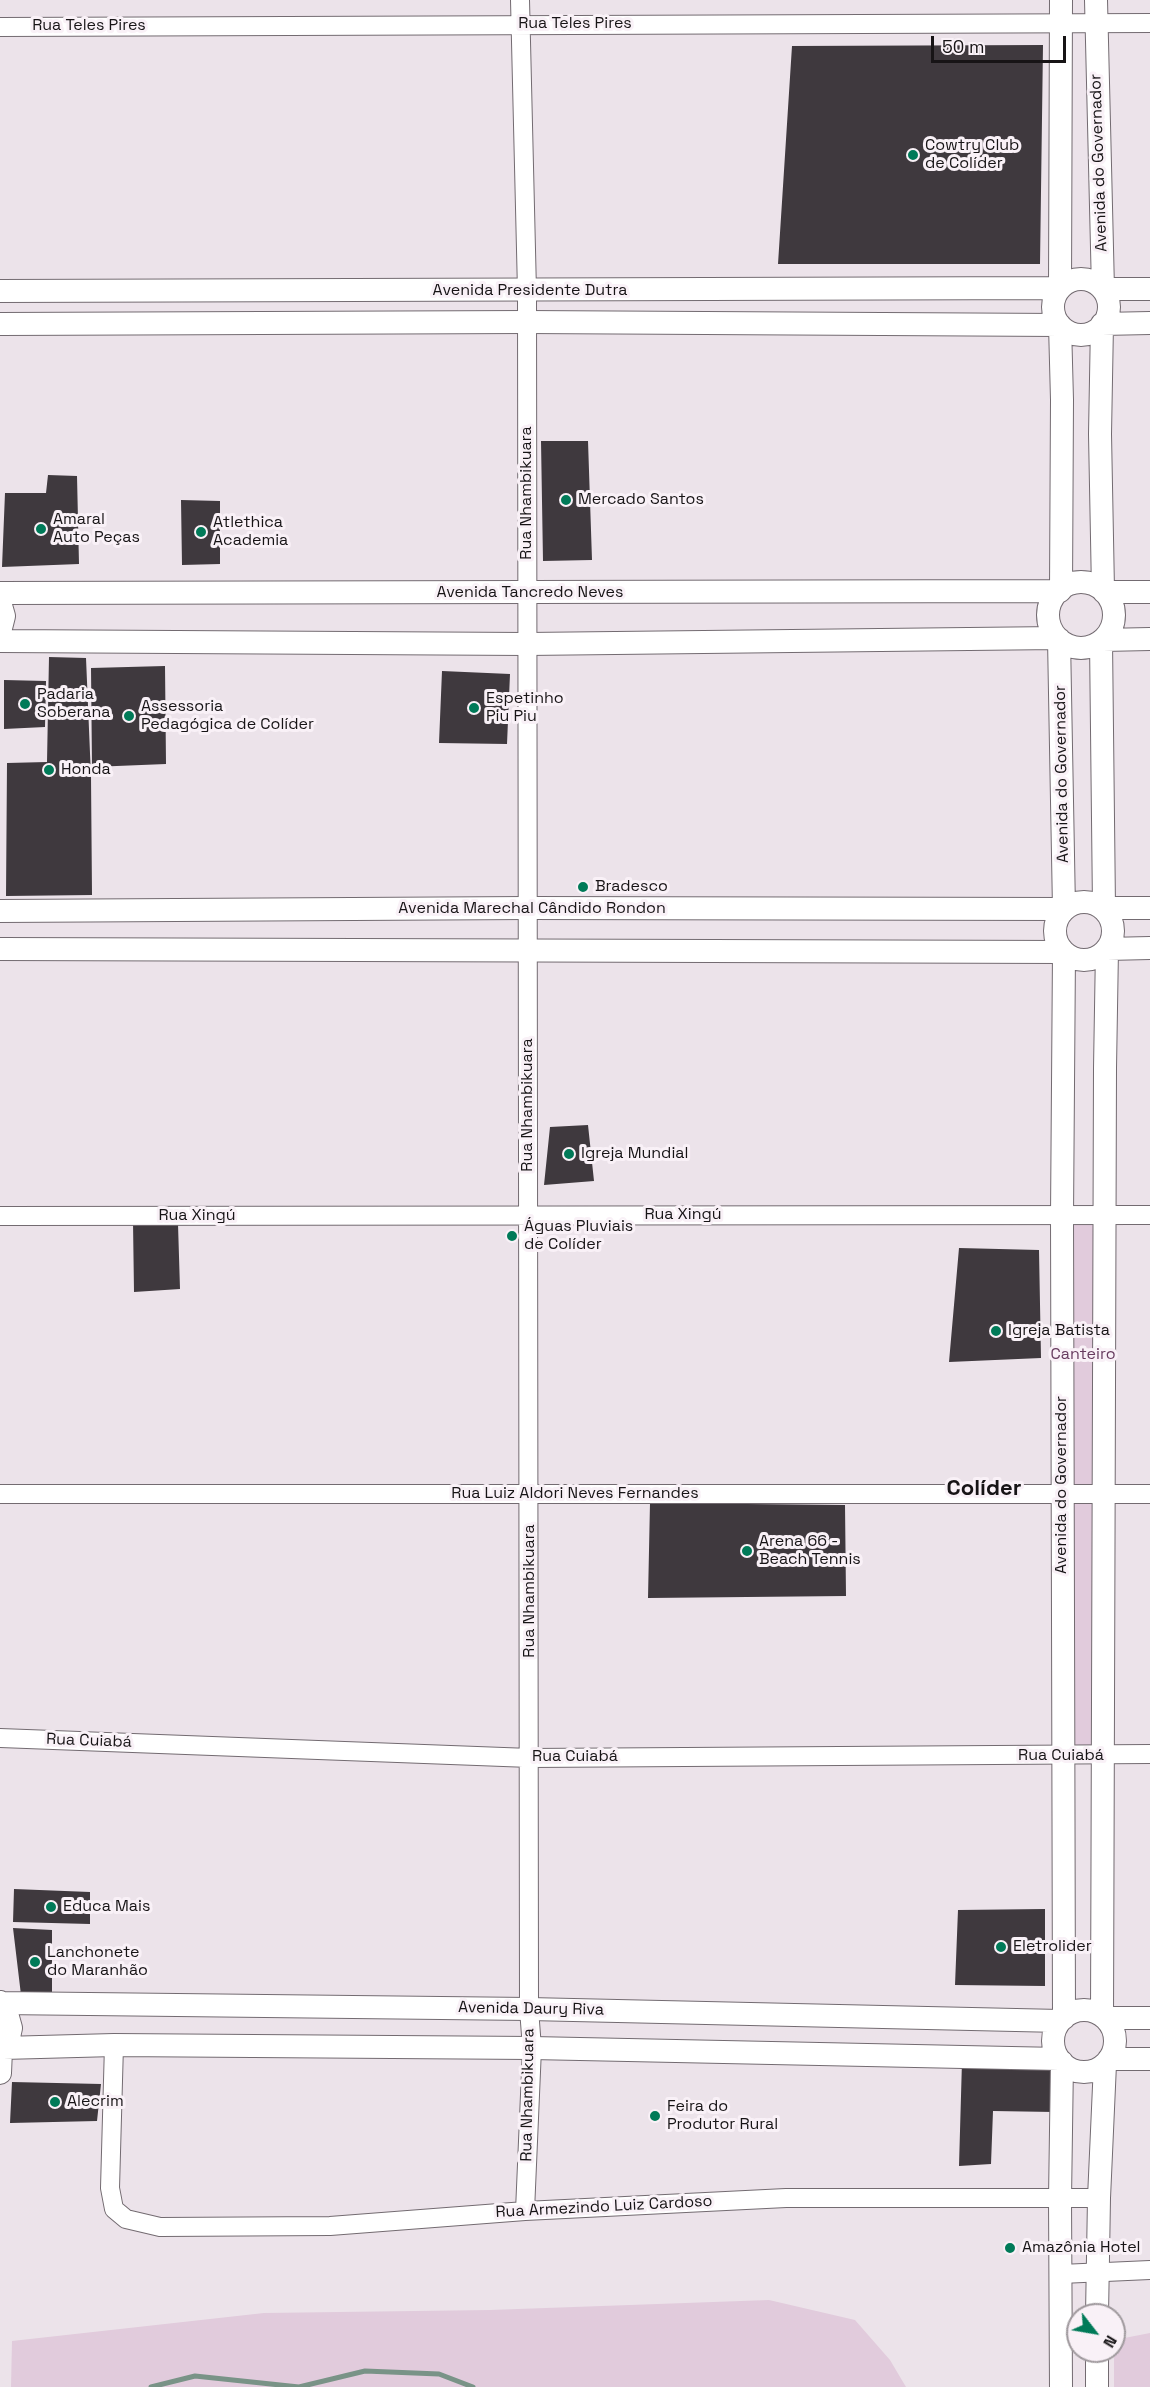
<!DOCTYPE html>
<html>
<head>
<meta charset="utf-8">
<style>
	body { margin:0 }
	#map { position:relative; width:1150px; height:2387px; overflow:hidden; background:#ece3ea; font-family:"Space Grotesk",sans-serif }
	canvas { display:block }
	.north { position:absolute; left:1066px; top:2303px; width:60px; height:60px; box-sizing:border-box; background:#f9f1f7; border:2px solid #9f999d; border-radius:50%; rotate:121deg; font-size:16px; font-weight:700; line-height:24px; text-align:center; color:#171416 }
	.north::after { content:''; display:block; margin:auto; width:21px; height:27px; background:#007a58; clip-path:polygon(50% 0,100% 100%,50% 72%,0 100%) }
	.scale { position:absolute; left:931px; top:36px; width:135px; height:27px; box-sizing:border-box; border:3px solid #171416; border-top:0; padding-left:8px; font-size:18px; line-height:21px; white-space:nowrap; color:#171416; -webkit-text-stroke:4px #f9f1f7; paint-order:stroke }
</style>
</head>
<body>
<div id="map">
<canvas width="1150" height="2387"></canvas>
<div class="north">N</div>
<div class="scale">50 m</div>
</div>
<script>
const ctx = document.querySelector('canvas').getContext('2d');
ctx.lineJoin = 'round';
function fillPath(path, color) { ctx.fillStyle = color; ctx.fill(path, 'evenodd'); }
const toPath = rows => new Path2D(rows.map(r => 'M' + r).join(''));
function trace(path, color, width, dash) { ctx.strokeStyle = color; ctx.lineWidth = width; ctx.lineCap = dash ? 'butt' : 'round'; ctx.setLineDash(dash || []); ctx.stroke(path); }
function label(font, color, halo, rows, align = 'center') {
  ctx.font = font + ' "Space Grotesk",sans-serif'; ctx.lineWidth = 6; ctx.setLineDash([]); ctx.textBaseline = 'middle'; ctx.strokeStyle = halo; ctx.fillStyle = color; for (const [text, x, y, turn = 0] of rows) {
    ctx.save(); ctx.translate(x, y); ctx.rotate((+turn || 0) * Math.PI / 180); ctx.textAlign = isNaN(turn) ? turn : align; if (halo) ctx.strokeText(text, 0, 0); ctx.fillText(text, 0, 0); ctx.restore();
  }
}
fillPath(toPath([
	[1063,1216,1105,1217,1104,1494,1063,1493],
	[1063,1498,1103,1498,1103,1756,1064,1756],
	[769,2300,855,2320,890,2360,906,2387,11,2387,12,2341,264,2313,490,2310],
	[1150,2333,1150,2387,1114,2387,1114,2340]
]), '#e1cbdc');
trace(toPath([
	[151,2387,195,2376,299,2387,365,2371,439,2374,473,2387]
]), '#799387', 5);
fillPath(toPath([
	[1043,45,1040,264,778,264,792,46],
	[541,441,588,441,592,560,543,561],
	[48,475,77,476,79,564,2,567,5,493,46,493],
	[181,500,220,501,220,564,182,565],
	[49,657,86,658,91,777,92,895,6,896,7,763,47,762],
	[165,666,166,764,92,767,91,668],
	[442,671,510,674,507,744,439,743],
	[4,680,46,681,45,727,4,729],
	[588,1125,594,1181,544,1185,550,1127],
	[133,1222,178,1224,180,1289,134,1292],
	[959,1248,1039,1250,1041,1358,949,1362],
	[650,1503,845,1505,846,1596,648,1598],
	[14,1889,90,1892,90,1924,13,1922],
	[1045,1909,1045,1986,955,1985,958,1910],
	[13,1928,52,1930,52,1995,21,1995],
	[962,2061,1054,2063,1054,2112,993,2111,991,2164,959,2166],
	[12,2082,101,2084,97,2121,10,2123]
]), '#3f393e');
const minor = toPath([
	[520,0,527,291,529,2009,532,2048,525,2211],
	[0,27,1150,23],
	[0,1216,1150,1215],
	[0,1494,1150,1494],
	[0,1738,530,1758,1150,1754],
	[114,2045,110,2188,114,2209,126,2219,160,2227,330,2226,525,2211,786,2198,1099,2198],
	[1061,2274,1150,2270]
]);
const tertiary = toPath([
	[1096,0,1103,289,1150,289],
	'1053 307a28 28 0 1 1 56 0a28 28 0 1 1-56 0Z',
	[0,291,1060,288,1061,0],
	[0,324,526,322,1060,325,1062,400,1061,590],
	'1048 615a33 33 0 1 1 66 0a33 33 0 1 1-66 0Z',
	[1103,590,1100,434,1102,324,1150,323],
	[1104,592,1150,592],
	[0,593,1060,591],
	[0,602,4,616,0,632],
	[1103,640,1150,639],
	[0,641,527,644,1057,638],
	[1101,641,1104,908,1150,908],
	'1055 931a29 29 0 1 1 58 0a29 29 0 1 1-58 0Z',
	[0,911,528,908,1064,909,1059,639],
	[0,949,1064,952,1062,1216,1064,2018],
	[0,2002,6,2010,11,2028,9,2037,0,2051],
	[1,2003,529,2009,1060,2021],
	'1053 2041a31 31 0 1 1 62 0a31 31 0 1 1-62 0Z',
	[1102,2015,1105,1068,1107,949,1150,948],
	[1107,2018,1150,2018],
	[3,2048,114,2045,532,2048,1059,2059],
	[1109,2059,1150,2059],
	[0,2073,1,2050],
	[1097,2315,1099,2198,1105,2064],
	[1061,2387,1060,2199,1062,2062],
	[1097,2387,1097,2351]
]);
trace(minor, '#736b71', 20);
trace(tertiary, '#736b71', 24);
trace(minor, '#fff', 18);
trace(tertiary, '#fff', 22);
for (const [x, y, r, color] of [
	[913,155,6,"#007a58"],
	[566,500,6,"#007a58"],
	[41,529,6,"#007a58"],
	[201,532,6,"#007a58"],
	[25,704,6,"#007a58"],
	[474,708,6,"#007a58"],
	[129,716,6,"#007a58"],
	[49,770,6,"#007a58"],
	[583,887,6,"#007a58"],
	[569,1154,6,"#007a58"],
	[512,1236,6,"#007a58"],
	[996,1331,6,"#007a58"],
	[747,1551,6,"#007a58"],
	[51,1907,6,"#007a58"],
	[1001,1947,6,"#007a58"],
	[35,1962,6,"#007a58"],
	[55,2102,6,"#007a58"],
	[655,2116,6,"#007a58"],
	[1010,2248,6,"#007a58"]
]) { const dot = new Path2D(); dot.arc(x, y, r, 0, 2 * Math.PI); ctx.fillStyle = color; ctx.fill(dot); trace(dot, '#f9f1f7', 2); }
label('16px', '#171416', '#f9f1f7', [
	["Rua Teles Pires",575,24],
	["Rua Teles Pires",89,26],
	["Avenida do Governador",1099,163,-92],
	["Avenida Presidente Dutra",530,291],
	["Rua Nhambikuara",527,493,-90],
	["Avenida Tancredo Neves",530,593],
	["Avenida do Governador",1062,774,-91],
	["Avenida Marechal Cândido Rondon",532,909],
	["Rua Nhambikuara",528,1105,-90],
	["Rua Xingú",683,1215],
	["Rua Xingú",197,1216],
	["Avenida do Governador",1062,1485,-90],
	["Rua Luiz Aldori Neves Fernandes",575,1494],
	["Rua Nhambikuara",530,1591,-90],
	["Rua Cuiabá",89,1741,2],
	["Rua Cuiabá",1061,1756],
	["Rua Cuiabá",575,1757],
	["Avenida Daury Riva",531,2009,1],
	["Rua Nhambikuara",528,2095,-89],
	["Rua Armezindo Luiz Cardoso",604,2207,-3]
]);
label('16px', '#171416', '#f9f1f7', [
	["Cowtry Club",925,146],
	["de Colíder",925,164],
	["Mercado Santos",578,500],
	["Amaral",53,520],
	["Auto Peças",53,538],
	["Atlethica",213,523],
	["Academia",213,541],
	["Padaria",37,695],
	["Soberana",37,713],
	["Espetinho",486,699],
	["Piu Piu",486,717],
	["Assessoria",141,707],
	["Pedagógica de Colíder",141,725],
	["Honda",61,770],
	["Bradesco",595,887],
	["Igreja Mundial",581,1154],
	["Águas Pluviais",524,1227],
	["de Colíder",524,1245],
	["Igreja Batista",1008,1331],
	["Arena 66 -",759,1542],
	["Beach Tennis",759,1560],
	["Educa Mais",63,1907],
	["Eletrolider",1013,1947],
	["Lanchonete",47,1953],
	["do Maranhão",47,1971],
	["Alecrim",67,2102],
	["Feira do",667,2107],
	["Produtor Rural",667,2125],
	["Amazônia Hotel",1022,2248]
], 'left');
label('16px', '#673c5f', '#f9f1f7', [
	["Canteiro",1083,1355]
]);
label('bold 22px', '#171416', '#f9f1f7', [
	["Colíder",984,1489]
]);
</script>
</body>
</html>
